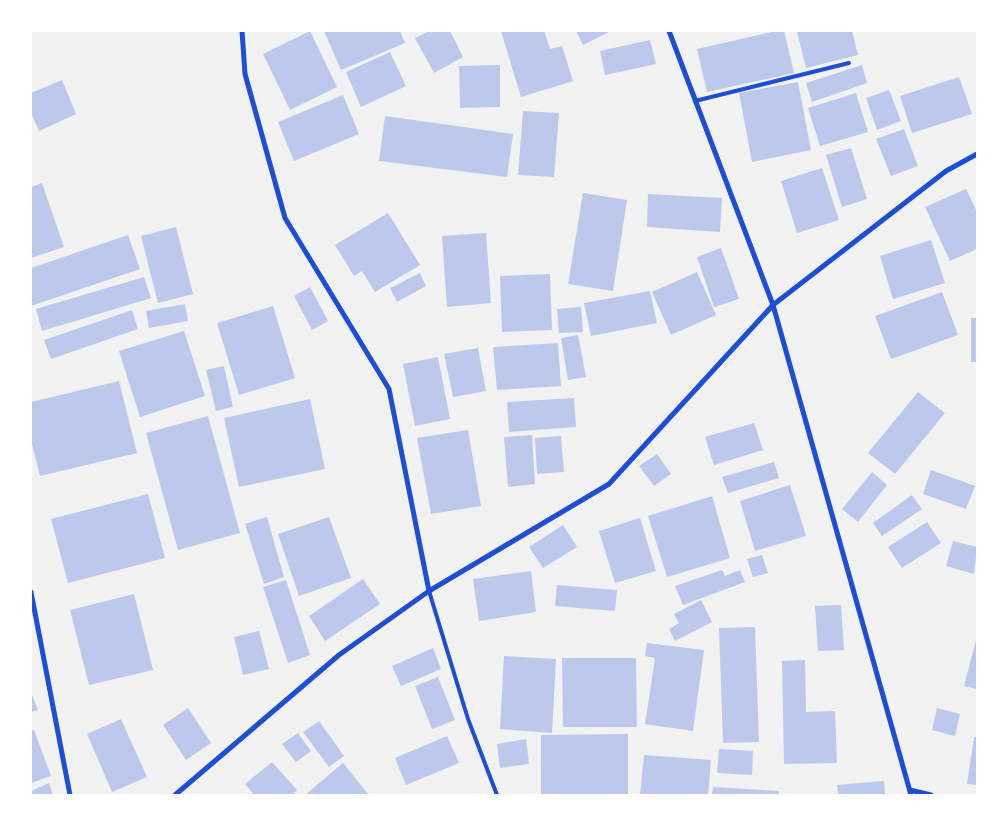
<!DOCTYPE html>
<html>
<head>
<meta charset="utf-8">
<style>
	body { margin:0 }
	#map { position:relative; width:1008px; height:826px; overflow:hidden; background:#f2f2f2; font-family:Ubuntu,sans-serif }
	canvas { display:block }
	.frame { position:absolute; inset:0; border:32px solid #fff; pointer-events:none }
</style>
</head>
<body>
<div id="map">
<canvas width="1008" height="826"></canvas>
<div class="frame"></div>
</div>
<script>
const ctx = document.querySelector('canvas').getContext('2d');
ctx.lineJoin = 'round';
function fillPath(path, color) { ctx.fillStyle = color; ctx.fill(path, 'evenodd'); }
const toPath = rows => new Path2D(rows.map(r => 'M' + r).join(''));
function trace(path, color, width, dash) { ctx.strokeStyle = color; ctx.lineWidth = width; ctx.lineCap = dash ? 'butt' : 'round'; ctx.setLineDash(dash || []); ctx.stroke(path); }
fillPath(toPath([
	[310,31,337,87,290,110,263,54],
	[324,31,400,31,405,43,341,70],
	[429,31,450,31,463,57,434,73,415,38],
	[501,31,544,31,550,49,562,46,573,81,521,97],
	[576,31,611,31,583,45],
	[776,31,784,31,794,73,707,92,697,49],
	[797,31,852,31,858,55,806,68],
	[650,40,656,64,605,75,600,51],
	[390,52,406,86,361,107,346,72],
	[500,65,500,107,460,108,459,66],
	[862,65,867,83,812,102,806,83],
	[959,77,972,114,912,133,900,96],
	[62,80,76,114,39,131,31,113,31,93],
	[798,82,811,150,752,162,739,93],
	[889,90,901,121,877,130,866,98],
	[856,93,868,132,820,146,808,108],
	[343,95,359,134,294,161,278,122],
	[523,111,559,113,554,177,518,175],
	[385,116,513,134,507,177,379,161],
	[904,129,918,166,891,176,876,139],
	[851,148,867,199,842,207,826,155],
	[822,168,839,220,797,233,781,181],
	[42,183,64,247,31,258,31,187],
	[966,189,977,212,977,249,950,261,925,207],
	[583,193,627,200,613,291,568,284],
	[648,194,722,198,720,232,647,227],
	[388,213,420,265,375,292,362,271,354,276,335,245],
	[176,227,193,294,158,303,141,236],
	[486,233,491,303,447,307,442,236],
	[128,235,140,269,31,306,31,268],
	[931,240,945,283,893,299,880,256],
	[721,248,739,299,714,307,697,257],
	[697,272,716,315,671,335,652,292],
	[420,273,426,286,397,302,390,288],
	[550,274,552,330,502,332,500,276],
	[144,277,151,298,42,331,36,309],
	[310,287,328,321,312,330,294,296],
	[650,291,657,323,591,336,584,303],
	[942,292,958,335,891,359,875,316],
	[185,304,188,321,149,328,146,311],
	[273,306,295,378,239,395,217,323],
	[581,307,583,332,559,333,557,309],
	[132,310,138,329,51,359,44,340],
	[971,318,977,318,977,362,971,362],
	[184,331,205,396,140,417,119,351],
	[578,335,586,377,568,380,561,338],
	[558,343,561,386,497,390,493,347],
	[478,348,486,391,453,397,444,354],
	[438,357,450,419,415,426,403,364],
	[224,366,233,407,216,411,206,370],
	[119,381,137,453,40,476,31,440,31,402],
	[918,392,945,413,895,474,868,453],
	[574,398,576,427,509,432,507,402],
	[310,399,325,469,239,487,224,418],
	[208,416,240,533,178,550,146,433],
	[754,423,763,450,714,465,705,437],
	[468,430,481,506,431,514,417,438],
	[532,435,535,484,508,487,504,437],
	[561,436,564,472,537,474,535,438],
	[657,454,671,474,654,486,639,466],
	[774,462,779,478,728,493,722,477],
	[931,470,975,486,966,509,923,494],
	[872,472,887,485,858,522,842,509],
	[790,485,806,536,755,551,740,501],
	[148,494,165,558,68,583,51,519],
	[912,495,922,509,882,536,873,523],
	[712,496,730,558,667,577,648,516],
	[267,517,284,577,264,584,245,524],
	[329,517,351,578,299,596,278,534],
	[640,518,656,571,615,583,599,531],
	[927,522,941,543,902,568,888,547],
	[563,525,577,547,543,568,529,547],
	[953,541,977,547,974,574,946,566],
	[762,555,768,573,753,577,747,559],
	[722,570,725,576,740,570,745,582,683,605,675,586],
	[531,571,536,612,479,621,473,579],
	[363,579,380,604,325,641,309,616],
	[286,580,310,655,288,663,263,587],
	[557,585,617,590,615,611,555,606],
	[134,594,153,670,89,685,70,610],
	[701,600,712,622,675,641,669,629,679,623,674,614],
	[841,605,844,650,818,651,815,606],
	[755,627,759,742,723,743,719,628],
	[259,631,269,669,243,675,234,637],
	[977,636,977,689,964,686],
	[647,643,704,650,693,731,645,724,655,658,645,656],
	[433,648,441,669,401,686,392,666],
	[504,656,556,659,552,733,500,729],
	[562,658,636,658,637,727,563,727],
	[805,660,806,712,835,711,837,763,784,764,782,661],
	[438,677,455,720,432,729,415,686],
	[31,692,38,710,31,712],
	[188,708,211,743,186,760,163,725],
	[937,708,960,714,955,736,932,730],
	[121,719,147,777,112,792,87,734],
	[319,721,344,756,329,767,303,732],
	[34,730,51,776,31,783,31,731],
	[298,733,311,751,296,762,282,744],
	[628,734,628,795,541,795,541,735],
	[447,736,459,763,406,785,395,758],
	[974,737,977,737,977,785,967,784],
	[526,739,529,764,500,768,497,744],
	[719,749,753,751,752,775,717,773],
	[644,755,711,760,708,795,640,795],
	[272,762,297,790,292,795,254,795,245,784],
	[343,763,369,795,305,795],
	[884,781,885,795,838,795,837,785],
	[49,783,53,795,31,795,31,791],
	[713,787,779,791,779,795,712,795]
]), '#bdc9ec');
trace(toPath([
	[695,101,849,63],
	[429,591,468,719,497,795]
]), '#1d4ed8', 4);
trace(toPath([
	[242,31,245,74,285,218,389,389,429,591],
	[669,31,773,305,911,795],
	[31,592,70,795],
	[910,790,931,795],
	[175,795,339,655,429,591,609,484,773,305,946,171,977,154]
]), '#1d4ed8', 5);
</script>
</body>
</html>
